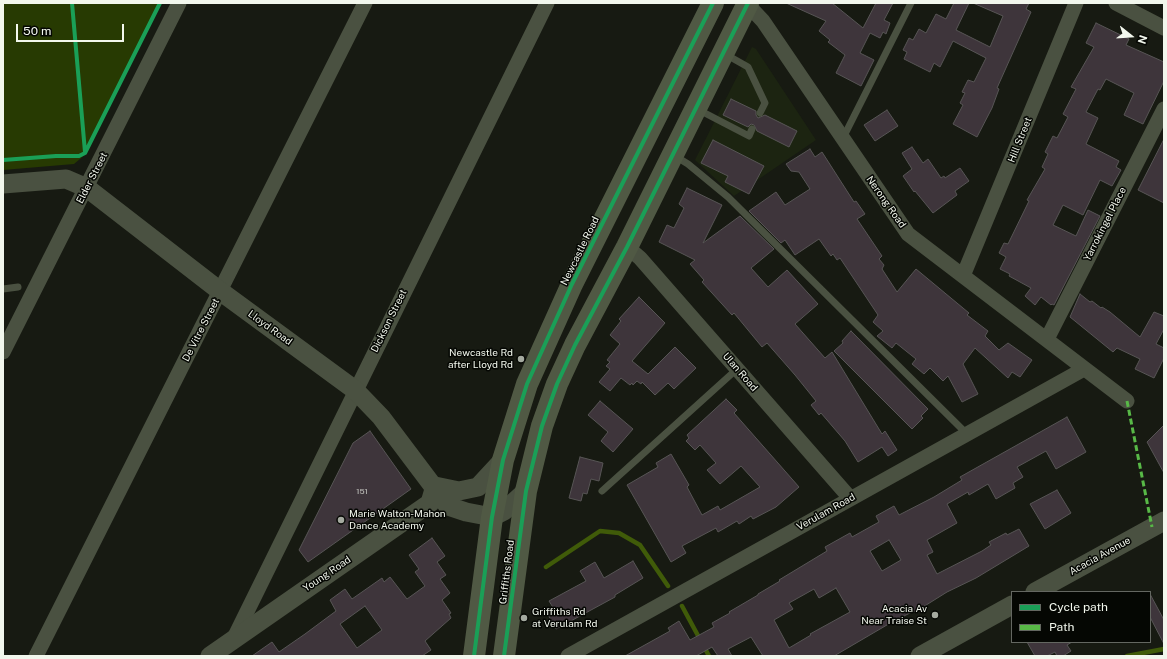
<!DOCTYPE html>
<html>
<head>
<meta charset="utf-8">
<style>
	body { margin:0 }
	#map { position:relative; width:1167px; height:659px; overflow:hidden; background:#171a12; font-family:"Public Sans",sans-serif }
	canvas { display:block }
	.frame { position:absolute; inset:0; border:4px solid #f2f7ed; pointer-events:none }
	.legend { position:absolute; left:1011px; top:591px; width:140px; height:52px; box-sizing:border-box; background:#050703; border:1px solid #646761; margin:0; padding:5px 7px; list-style:none; font-size:12px; color:#f2f7ed }
	.legend li { display:flex; align-items:center; gap:8px; height:20px }
	.legend b { width:20px; border:1px solid #646761 }
	.north { position:absolute; left:1111px; top:16px; width:40px; height:40px; -webkit-text-stroke:3px #050703; paint-order:stroke; rotate:107deg; font-size:11px; font-weight:700; line-height:16px; text-align:center; color:#f2f7ed }
	.north::after { content:''; display:block; margin:auto; width:14px; height:18px; background:#f2f7ed; clip-path:polygon(50% 0,100% 100%,50% 72%,0 100%) }
	.scale { position:absolute; left:16px; top:24px; width:108px; height:18px; box-sizing:border-box; border:2px solid #f2f7ed; border-top:0; padding-left:5px; font-size:12px; line-height:14px; white-space:nowrap; color:#f2f7ed; -webkit-text-stroke:3px #050703; paint-order:stroke }
</style>
</head>
<body>
<div id="map">
<canvas width="1167" height="659"></canvas>
<div class="frame"></div>
<ul class="legend">
<li><b style="height:5px;background:#1a9f57"></b>Cycle path</li>
<li><b style="height:5px;background:#58b947"></b>Path</li>
</ul>
<div class="north">N</div>
<div class="scale">50 m</div>
</div>
<script>
const ctx = document.querySelector('canvas').getContext('2d');
ctx.lineJoin = 'round';
function fillPath(path, color) { ctx.fillStyle = color; ctx.fill(path, 'evenodd'); }
const toPath = rows => new Path2D(rows.map(r => 'M' + r).join(''));
function trace(path, color, width, dash) { ctx.strokeStyle = color; ctx.lineWidth = width; ctx.lineCap = dash ? 'butt' : 'round'; ctx.setLineDash(dash || []); ctx.stroke(path); }
function label(font, color, halo, rows, align = 'center') {
  ctx.font = font + ' "Public Sans",sans-serif'; ctx.lineWidth = 3; ctx.setLineDash([]); ctx.textBaseline = 'middle'; ctx.strokeStyle = halo; ctx.fillStyle = color; for (const [text, x, y, turn = 0] of rows) {
    ctx.save(); ctx.translate(x, y); ctx.rotate((+turn || 0) * Math.PI / 180); ctx.textAlign = isNaN(turn) ? turn : align; if (halo) ctx.strokeText(text, 0, 0); ctx.fillText(text, 0, 0); ctx.restore();
  }
}
fillPath(toPath([
	[752,47,756,49,816,140,734,196,695,160]
]), '#1c2411');
fillPath(toPath([
	[3,3,161,3,87,153,74,164,3,170]
]), '#273a02');
trace(toPath([
	[546,567,600,531,619,533,640,545,668,586],
	[682,606,709,656],
	[1127,656,1164,649]
]), '#405b09', 4.5);
const building = toPath([
	[786,3,832,3,863,28,876,3,893,3,884,20,890,23,886,34,883,32,880,38,870,33,860,53,874,60,861,86,836,73,845,55,828,42,830,40,819,31,826,21,786,3],
	[954,3,969,3,956,30,990,47,1003,16,973,3,1029,3,1026,9,1031,12,997,88,999,89,992,108,977,137,953,124,963,105,960,103,965,93,962,92,968,80,974,82,986,58,953,41,940,67,934,63,930,72,904,59,907,52,903,50,909,38,913,40,919,29,926,33,936,14,946,19,954,3],
	[1096,23,1129,39,1126,45,1164,62,1164,81,1143,124,1124,115,1134,93,1106,79,1100,90,1098,89,1086,112,1098,118,1086,144,1119,161,1116,167,1121,170,1112,186,1100,180,1083,215,1063,205,1053,225,1076,236,1088,210,1100,216,1054,305,1052,304,1051,305,1041,297,1035,305,1025,296,1031,288,1009,276,1010,274,1000,269,1006,257,999,253,1004,243,1008,244,1029,201,1027,200,1045,169,1042,167,1048,154,1045,152,1053,136,1057,138,1068,117,1063,114,1076,89,1071,87,1094,47,1086,43,1096,23],
	[731,99,756,111,756,115,758,118,765,115,797,131,789,147,757,131,754,125,751,124,748,127,723,115,731,99],
	[887,110,898,126,875,141,864,125,887,110],
	[1164,139,1164,203,1138,190,1164,139],
	[713,140,764,166,749,194,725,182,728,176,701,163,713,140],
	[912,147,923,163,928,159,941,178,944,176,945,178,960,168,969,181,955,191,957,195,933,213,915,191,914,192,903,176,912,169,902,153,912,147],
	[810,149,815,157,822,152,854,202,856,201,865,214,857,219,882,256,879,259,884,265,882,269,897,292,916,269,969,313,967,315,988,331,985,336,999,350,1008,343,1032,360,1020,377,1012,372,1008,378,975,348,963,364,978,394,962,402,948,376,943,381,930,368,924,374,912,364,916,359,896,343,892,348,877,336,883,331,873,322,878,315,840,258,837,260,833,254,831,256,819,239,795,255,785,240,781,243,749,211,776,192,785,205,810,189,799,172,791,171,786,164,810,149],
	[687,188,722,205,703,243,740,216,774,249,751,268,768,287,787,270,818,304,795,324,825,358,832,352,882,434,885,431,897,450,888,456,882,447,858,462,845,441,821,413,819,415,811,405,816,401,795,375,767,343,762,347,734,313,732,315,702,282,704,280,690,264,695,260,659,242,667,225,674,228,684,208,679,204,687,188],
	[1080,294,1090,302,1092,301,1101,308,1102,307,1110,312,1140,337,1154,312,1164,316,1164,329,1156,344,1164,348,1164,358,1154,378,1135,369,1140,359,1117,348,1113,352,1070,317,1080,294],
	[639,297,665,323,632,361,648,374,675,347,696,368,674,389,668,383,655,395,642,382,641,384,637,381,633,385,632,383,630,385,621,378,610,391,599,382,610,369,606,366,610,362,607,360,620,344,610,335,621,321,619,319,639,297],
	[851,331,928,409,921,416,923,418,912,429,834,351,843,343,842,341,851,331],
	[726,399,737,410,734,413,799,487,776,507,753,519,751,516,739,524,737,521,718,532,716,528,682,546,686,553,671,562,627,485,658,467,656,463,671,454,689,485,687,487,702,515,718,506,720,510,760,487,741,466,720,484,707,470,716,463,700,445,695,450,686,441,689,438,687,435,726,399],
	[600,401,633,429,613,452,601,441,608,432,588,415,600,401],
	[1067,417,1086,452,1056,469,1046,451,1017,467,1023,477,1013,483,1015,488,996,499,988,484,969,495,968,492,947,504,957,523,927,540,933,552,927,555,937,574,982,551,991,545,989,542,1006,533,1007,535,1019,529,1029,546,976,578,947,592,915,612,914,611,892,622,834,656,763,656,751,637,728,649,732,656,718,656,712,647,696,656,625,656,670,631,668,628,679,621,690,640,714,627,712,623,730,613,729,612,758,595,758,594,780,581,779,580,827,551,825,547,850,533,852,537,879,522,876,516,894,506,899,515,934,497,962,480,960,477,1067,417],
	[889,540,901,560,882,571,870,551,889,540],
	[836,588,850,612,810,634,811,635,789,648,774,620,793,609,789,603,814,589,819,598,836,588],
	[1164,425,1164,473,1147,442,1164,425],
	[370,431,411,489,308,562,299,550,353,443,370,431],
	[580,457,603,463,599,481,591,479,587,494,583,493,581,501,569,498,580,457],
	[1057,490,1071,513,1045,529,1030,504,1057,490],
	[432,538,445,556,437,562,446,575,440,579,450,593,442,600,451,613,449,614,451,618,425,641,431,650,422,656,252,656,272,642,279,652,305,634,336,611,330,600,345,589,352,599,382,578,384,582,390,577,407,599,425,586,415,572,419,569,409,555,432,538],
	[365,606,382,630,357,648,340,624,365,606],
	[633,561,643,578,615,595,615,597,556,629,547,613,554,609,549,601,586,581,580,571,595,562,604,578,633,561],
	[1150,594,1164,620,1164,644,1150,617,1150,594],
	[1027,642,1072,642,1067,645,1071,651,1063,656,1057,656,1055,652,1047,656,1035,656,1027,642]
]);
fillPath(building, '#3e353b');
trace(building, '#575555', 1);
trace(toPath([
	[725,54,748,67,765,103,760,113],
	[697,109,749,136,752,129],
	[843,138,911,3],
	[675,156,688,164,728,197,967,434],
	[3,289,18,287],
	[602,491,737,369]
]), '#4a5141', 7);
trace(toPath([
	[1116,3,1164,28],
	[747,4,763,21,908,234,1127,401],
	[627,247,640,258,850,498],
	[963,276,1076,3],
	[1047,339,1164,109],
	[3,352,179,3],
	[233,640,547,3],
	[36,656,365,3],
	[568,656,1084,369]
]), '#4a5141', 15);
trace(toPath([
	[3,184,66,179,87,188,220,291,355,390,381,417,448,506,466,512,492,517,504,511,526,491],
	[435,486,459,491,478,487,503,460],
	[1035,592,1164,521],
	[210,656,430,503,435,486],
	[920,656,1012,605]
]), '#4a5141', 19);
trace(toPath([
	[474,656,492,517,503,460,527,384,572,284,713,3],
	[504,656,526,491,542,426,557,384,575,345,627,247,748,3]
]), '#505944', 22);
trace(toPath([
	[1127,401,1152,527]
]), '#58b947', 3, [6, 3]);
trace(toPath([
	[72,3,85,152],
	[3,160,56,156,79,156,85,153,160,3],
	[474,656,492,517,503,460,527,384,572,284,713,3],
	[504,656,526,491,542,426,557,384,575,345,627,247,748,3]
]), '#1a9f57', 4);
for (const [x, y, r, color] of [
	[521,359,4,"#a5aaa0"],
	[341,520,4,"#a5aaa0"],
	[935,615,4,"#a5aaa0"],
	[524,618,4,"#a5aaa0"]
]) { const dot = new Path2D(); dot.arc(x, y, r, 0, 2 * Math.PI); ctx.fillStyle = color; ctx.fill(dot); trace(dot, '#050703', 1.5); }
label('8px', '#c5c6c0', null, [
	["151",362,492]
]);
label('10px', '#f2f7ed', '#050703', [
	["Hill Street",1020,140,-68],
	["Elder Street",92,178,-63],
	["Nerong Road",886,202,55],
	["Yarrokingel Place",1105,224,-63],
	["Newcastle Road",580,251,-64],
	["Dickson Street",389,321,-64],
	["Lloyd Road",270,328,36],
	["De Vitre Street",201,330,-63],
	["Ulan Road",740,372,49],
	["Verulam Road",826,512,-29],
	["Acacia Avenue",1100,556,-29],
	["Griffiths Road",507,572,-83],
	["Young Road",327,574,-34]
]);
label('10px', '#f2f7ed', '#050703', [
	["Newcastle Rd",513,353],
	["after Lloyd Rd",513,365],
	["Marie Walton-Mahon",349,514,"left"],
	["Dance Academy",349,526,"left"],
	["Acacia Av",927,609],
	["Near Traise St",927,621],
	["Griffiths Rd",532,612,"left"],
	["at Verulam Rd",532,624,"left"]
], 'right');
</script>
</body>
</html>
